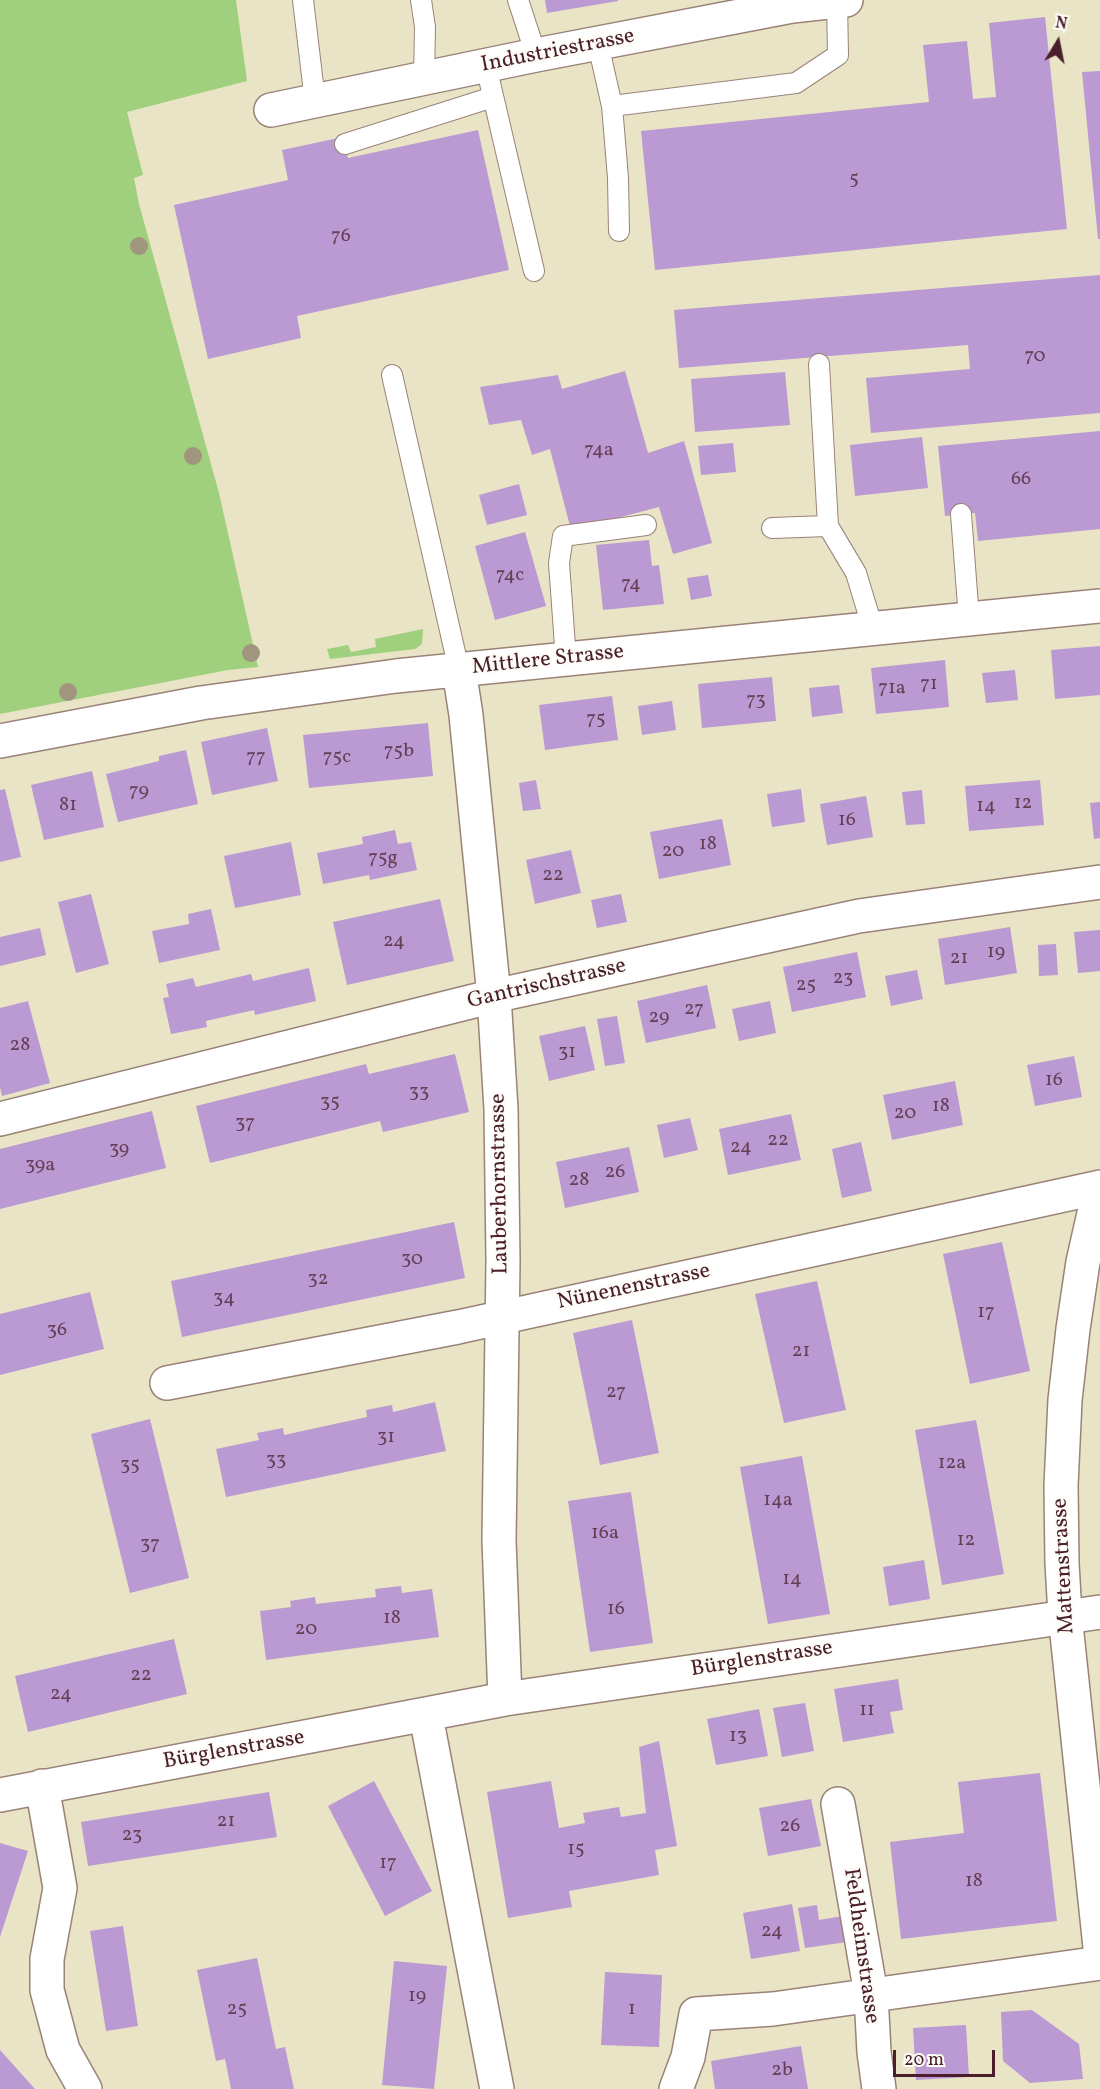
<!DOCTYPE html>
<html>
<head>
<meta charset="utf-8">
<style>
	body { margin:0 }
	#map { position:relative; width:1100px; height:2089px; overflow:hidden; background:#e9e4c5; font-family:Vollkorn,serif }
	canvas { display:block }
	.north { position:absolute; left:1028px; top:12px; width:60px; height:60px; -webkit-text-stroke:4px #fdfcf7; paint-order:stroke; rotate:10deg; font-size:16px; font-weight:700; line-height:24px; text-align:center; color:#4a1f2b }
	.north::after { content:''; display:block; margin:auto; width:21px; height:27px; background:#4a1f2b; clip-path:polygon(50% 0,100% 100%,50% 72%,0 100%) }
	.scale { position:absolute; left:893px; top:2050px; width:102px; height:27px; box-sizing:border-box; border:3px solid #4a1f2b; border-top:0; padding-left:8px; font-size:18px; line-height:21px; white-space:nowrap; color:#4a1f2b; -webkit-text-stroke:4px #fdfcf7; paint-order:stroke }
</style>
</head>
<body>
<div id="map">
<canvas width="1100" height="2089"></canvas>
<div class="north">N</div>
<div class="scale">20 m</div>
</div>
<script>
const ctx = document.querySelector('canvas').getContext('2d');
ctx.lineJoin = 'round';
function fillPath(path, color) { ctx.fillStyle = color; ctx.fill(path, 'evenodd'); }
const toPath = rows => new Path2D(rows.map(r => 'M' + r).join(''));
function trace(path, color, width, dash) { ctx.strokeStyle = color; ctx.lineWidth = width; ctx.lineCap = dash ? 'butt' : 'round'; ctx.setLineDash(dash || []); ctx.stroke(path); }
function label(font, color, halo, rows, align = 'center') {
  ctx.font = font + ' Vollkorn,serif'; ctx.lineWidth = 5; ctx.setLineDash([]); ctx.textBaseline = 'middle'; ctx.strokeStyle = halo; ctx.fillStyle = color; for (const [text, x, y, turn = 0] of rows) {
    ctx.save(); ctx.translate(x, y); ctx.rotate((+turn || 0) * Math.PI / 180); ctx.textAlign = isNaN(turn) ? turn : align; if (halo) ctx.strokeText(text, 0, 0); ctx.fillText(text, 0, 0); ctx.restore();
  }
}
fillPath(toPath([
	[0,0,236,0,247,81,127,112,143,175,134,178,139,204,219,493,258,667,228,670,0,714],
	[423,629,422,644,415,649,330,659,327,649,348,645,351,652,376,647,375,639]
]), '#a0d07e');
fillPath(toPath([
	[545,0,618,0,618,1,547,13],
	[1045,17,1067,229,655,270,641,131,929,102,923,45,967,41,973,99,996,97,989,23],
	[1100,71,1100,239,1098,239,1082,72],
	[478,130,509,270,297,316,301,338,208,359,174,205,288,180,282,150,343,137,348,158],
	[1100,275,1100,413,871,433,866,378,970,369,968,345,679,368,674,310],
	[625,371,648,453,684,441,712,543,673,554,659,507,571,530,550,449,532,455,521,420,489,425,480,387,558,375,562,389],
	[785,372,790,425,695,432,691,379],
	[1100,431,1100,529,978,541,975,513,945,516,938,446],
	[922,437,928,488,855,496,850,445],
	[733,443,736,472,701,475,698,446],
	[519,484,527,515,487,525,479,495],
	[525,532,546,606,495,620,475,546],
	[649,540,652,566,659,565,664,604,603,610,596,545],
	[708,575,712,596,691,600,687,578],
	[1100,646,1100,695,1055,699,1051,650],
	[945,660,949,707,876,714,871,668],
	[1015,670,1018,700,986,703,982,673],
	[772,677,776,721,702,728,698,684],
	[839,685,843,713,812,717,809,688],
	[612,696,618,740,545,750,539,705],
	[672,701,676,730,642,735,638,706],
	[428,723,433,776,309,788,303,735],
	[267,728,278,781,212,795,201,742],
	[186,750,198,804,118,822,106,774,159,761,159,756],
	[92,771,104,827,44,840,31,785],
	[536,780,541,809,523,811,519,783],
	[1040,780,1044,825,969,831,965,786],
	[5,789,21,857,0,862,0,790],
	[801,789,805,822,772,827,767,794],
	[922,790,925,824,906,825,902,792],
	[866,796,873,837,827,845,820,804],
	[1100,802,1100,838,1094,839,1090,803],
	[722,819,731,865,659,879,650,832],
	[395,830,398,844,411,842,417,870,370,880,369,875,323,884,317,853,363,844,362,837],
	[291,842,301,895,235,908,224,856],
	[571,850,581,893,535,904,526,860],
	[91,894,109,964,76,973,58,902],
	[621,894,627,922,597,928,591,900],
	[440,899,454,961,347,985,333,922],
	[211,909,220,950,159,963,152,931,189,924,188,914],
	[1010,927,1017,973,945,985,938,939],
	[40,928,46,955,0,966,0,937],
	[1100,930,1100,971,1078,973,1074,932],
	[1056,944,1058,975,1039,976,1038,945],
	[857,952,866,997,792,1012,783,967],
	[309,968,316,1001,255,1015,254,1010,206,1021,207,1027,171,1034,163,998,169,997,166,984,193,978,196,987,251,974,253,981],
	[917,970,923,999,891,1006,885,976],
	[707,985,716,1028,646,1043,637,1001],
	[28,1001,50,1083,2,1096,0,1087,0,1008],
	[770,1001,776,1033,739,1041,732,1009],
	[617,1016,625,1063,605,1066,597,1019],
	[585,1026,595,1070,549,1081,539,1036],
	[455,1054,469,1112,383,1132,380,1121,210,1163,196,1106,366,1064,369,1074],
	[1074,1056,1082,1097,1035,1106,1027,1065],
	[955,1081,963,1125,892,1140,883,1095],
	[152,1111,166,1168,0,1209,0,1149],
	[791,1114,801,1160,728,1175,719,1129],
	[690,1118,698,1150,664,1158,657,1125],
	[861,1142,872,1191,842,1198,832,1149],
	[629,1147,639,1192,565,1208,556,1162],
	[454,1222,465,1278,182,1337,171,1281],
	[1002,1242,1030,1371,970,1384,943,1254],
	[817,1281,846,1410,784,1423,755,1294],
	[90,1292,104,1349,0,1375,0,1314],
	[632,1320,659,1453,600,1465,573,1333],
	[435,1402,446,1451,226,1497,216,1449,259,1440,257,1433,283,1428,284,1435,367,1417,366,1410,392,1405,393,1412],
	[150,1419,189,1578,130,1593,91,1434],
	[976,1420,1004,1574,942,1585,915,1430],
	[802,1456,830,1614,768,1624,740,1467],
	[631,1492,653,1643,590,1652,568,1501],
	[924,1560,930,1599,889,1606,883,1567],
	[401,1586,402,1593,432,1589,439,1637,266,1660,260,1611,291,1607,290,1601,315,1597,316,1604,376,1597,375,1589],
	[174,1639,187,1694,28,1732,15,1676],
	[898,1679,903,1710,890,1712,894,1733,843,1742,834,1689],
	[805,1703,814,1751,782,1757,773,1708],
	[759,1709,768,1756,716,1765,707,1719],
	[659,1741,677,1846,655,1850,659,1875,569,1891,572,1907,508,1918,487,1792,551,1781,559,1828,585,1823,583,1813,619,1807,621,1817,646,1813,639,1747],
	[1040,1773,1057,1921,901,1939,890,1842,964,1833,958,1782],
	[374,1781,432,1891,385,1916,328,1806],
	[269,1792,277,1837,88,1866,81,1822],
	[811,1799,821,1846,768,1856,759,1808],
	[0,1843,28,1851,0,1937],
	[792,1904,800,1951,751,1959,743,1913],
	[817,1905,819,1920,849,1915,854,1941,805,1948,798,1908],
	[123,1926,138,2026,106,2031,90,1931],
	[257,1958,276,2049,285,2047,294,2089,231,2089,225,2059,216,2061,197,1970],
	[394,1961,447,1966,434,2089,382,2085],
	[605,1972,662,1975,659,2047,601,2045],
	[1032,2010,1079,2044,1083,2079,1030,2083,1003,2061,1001,2012],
	[966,2025,969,2077,916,2080,913,2028],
	[801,2046,808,2089,715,2089,711,2061],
	[0,2050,35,2089,0,2089]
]), '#bb99d2');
const service = toPath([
	[303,0,315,101],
	[421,0,425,27,424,78],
	[518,0,536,55],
	[598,44,612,106,796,83,838,55,837,1],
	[486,66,534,271],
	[612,106,618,178,619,231],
	[345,144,493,97],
	[819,364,828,526,856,573,873,629],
	[392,375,459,670],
	[961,514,969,619],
	[772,528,828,526],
	[566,660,559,563,563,536,646,525]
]);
const minor = toPath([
	[271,110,536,55,792,6,846,0],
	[459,670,466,715,494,996,501,1109,503,1261,499,1540,505,1699],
	[0,741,201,703,396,676,1100,606],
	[0,1119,494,996,859,916,1100,882],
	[1100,1187,1083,1262,1073,1329,1065,1400,1061,1486,1062,1563,1065,1615,1100,1947],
	[167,1383,458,1327,1100,1187],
	[426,1716,497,2089],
	[42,1786,60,1888,47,1959,47,1990,63,2050,85,2089],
	[0,1795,505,1699,1100,1612],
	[838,1804,871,1994,874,2052,879,2089],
	[676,2089,688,2057,696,2014,773,2009,1100,1963]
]);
trace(service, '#9a8278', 22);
trace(minor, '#9a8278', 36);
trace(service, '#fff', 20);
trace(minor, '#fff', 33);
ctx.fillStyle = '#a0957e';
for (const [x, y] of [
	[139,246],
	[193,456],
	[251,653],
	[68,692]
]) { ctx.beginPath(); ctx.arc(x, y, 9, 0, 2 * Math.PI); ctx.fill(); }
label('20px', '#663e55', null, [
	["5",854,180],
	["76",341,237],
	["70",1035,357],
	["74a",599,451],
	["66",1021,480],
	["74c",510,576],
	["74",631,585],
	["71",929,685],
	["71a",892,689],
	["73",756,701],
	["75",596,720],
	["75b",399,752],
	["77",256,758],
	["75c",337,758],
	["79",139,792],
	["12",1023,804],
	["81",68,806],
	["14",986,807],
	["16",847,821],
	["18",708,845],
	["20",673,852],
	["75g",383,859],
	["22",553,876],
	["24",394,942],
	["19",996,953],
	["21",959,959],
	["23",843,979],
	["25",806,986],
	["27",694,1010],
	["29",659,1018],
	["28",20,1046],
	["31",567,1053],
	["16",1054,1081],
	["33",419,1093],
	["35",330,1103],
	["18",941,1107],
	["20",905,1114],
	["37",245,1124],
	["22",778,1141],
	["24",741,1148],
	["39",119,1150],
	["39a",40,1166],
	["26",615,1173],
	["28",579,1181],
	["30",412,1260],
	["32",318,1280],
	["34",224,1299],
	["17",986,1313],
	["36",57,1331],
	["21",801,1352],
	["27",616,1393],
	["31",386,1438],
	["33",276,1461],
	["12a",952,1464],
	["35",130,1466],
	["14a",778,1501],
	["16a",605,1534],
	["12",966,1541],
	["37",150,1545],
	["14",792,1580],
	["16",616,1610],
	["18",392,1619],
	["20",306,1630],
	["22",141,1676],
	["24",61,1695],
	["11",867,1711],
	["13",738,1737],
	["21",226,1822],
	["26",790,1827],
	["23",132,1836],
	["15",576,1850],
	["17",388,1864],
	["18",974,1882],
	["24",772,1932],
	["19",417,1997],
	["25",237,2010],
	["1",632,2010],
	["2b",782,2071]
]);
label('22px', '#4a1f2b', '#fdfcf7', [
	["Industriestrasse",558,52,-11],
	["Mittlere Strasse",548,661,-6],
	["Gantrischstrasse",547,985,-13],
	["Lauberhornstrasse",501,1184,-91],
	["Nünenenstrasse",634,1288,-12],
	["Mattenstrasse",1065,1566,-93],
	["Bürglenstrasse",762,1660,-9],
	["Bürglenstrasse",234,1751,-10],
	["Feldheimstrasse",860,1946,82]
]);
</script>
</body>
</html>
